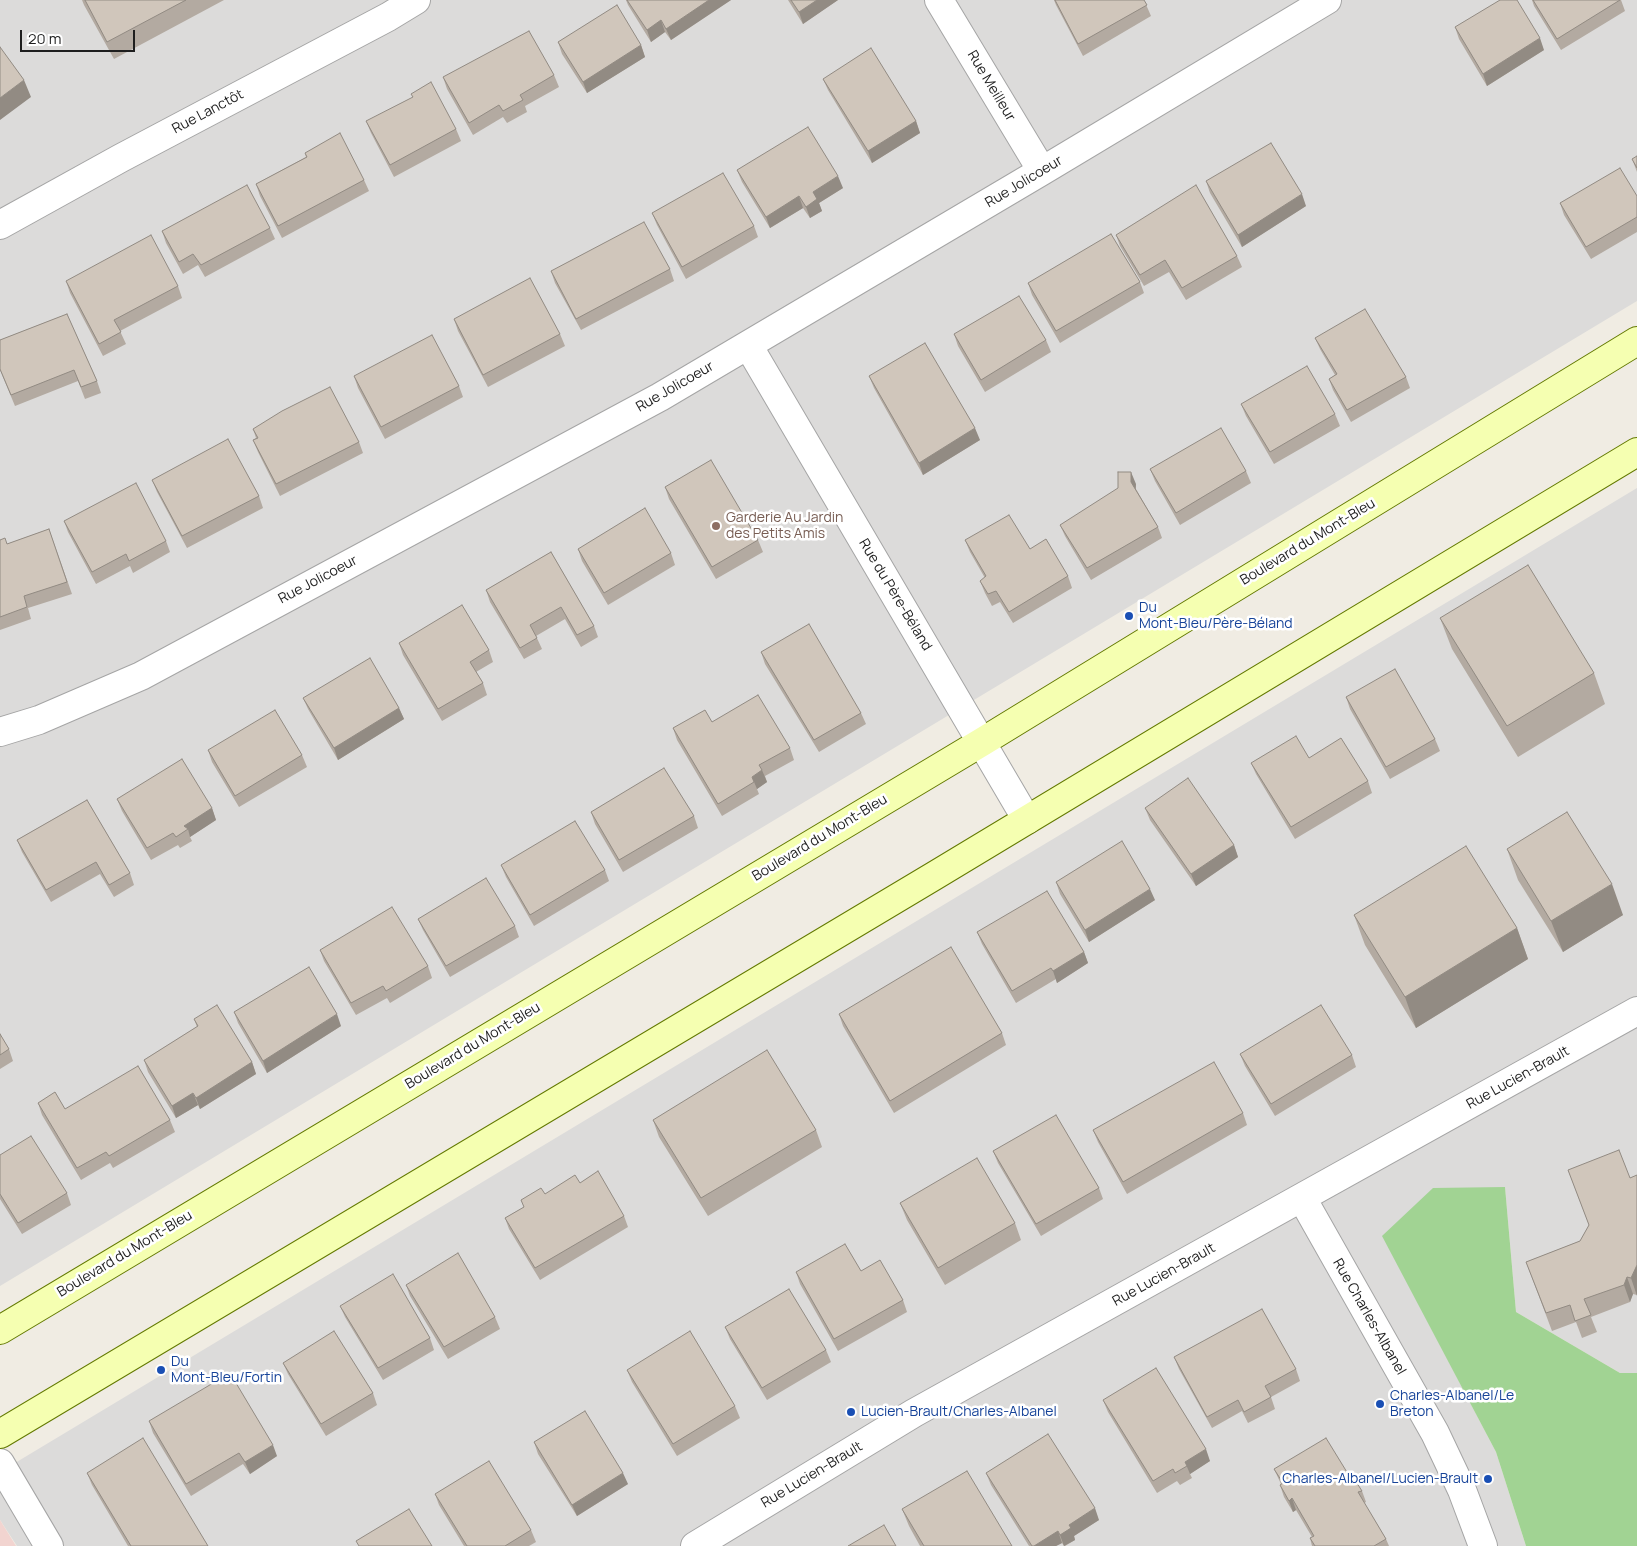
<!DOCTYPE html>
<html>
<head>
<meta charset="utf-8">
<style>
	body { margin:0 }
	#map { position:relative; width:1637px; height:1546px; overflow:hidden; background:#f0ece3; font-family:Manrope,sans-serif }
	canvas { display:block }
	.scale { position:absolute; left:20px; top:30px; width:115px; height:22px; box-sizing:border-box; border:2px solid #1e1e1e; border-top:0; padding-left:6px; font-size:15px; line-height:18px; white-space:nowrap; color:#1e1e1e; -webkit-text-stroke:4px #fff; paint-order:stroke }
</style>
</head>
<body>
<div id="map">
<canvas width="1637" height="1546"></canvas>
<div class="scale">20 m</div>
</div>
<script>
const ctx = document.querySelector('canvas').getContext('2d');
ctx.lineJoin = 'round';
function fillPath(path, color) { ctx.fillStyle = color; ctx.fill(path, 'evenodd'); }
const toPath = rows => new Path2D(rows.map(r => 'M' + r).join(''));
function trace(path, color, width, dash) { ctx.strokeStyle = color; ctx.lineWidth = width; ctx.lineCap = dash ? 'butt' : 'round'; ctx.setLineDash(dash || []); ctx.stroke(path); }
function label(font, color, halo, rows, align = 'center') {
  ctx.font = font + ' Manrope,sans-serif'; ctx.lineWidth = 5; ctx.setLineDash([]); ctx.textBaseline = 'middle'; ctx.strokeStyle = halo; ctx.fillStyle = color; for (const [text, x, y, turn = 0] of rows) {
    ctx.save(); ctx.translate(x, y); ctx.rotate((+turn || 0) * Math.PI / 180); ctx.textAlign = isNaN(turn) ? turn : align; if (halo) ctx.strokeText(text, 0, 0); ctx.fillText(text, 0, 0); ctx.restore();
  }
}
fillPath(toPath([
	[0,0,1637,0,1637,301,0,1286],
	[1637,488,1637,1373,1620,1373,1516,1312,1505,1187,1383,1236,1496,1452,1526,1546,17,1546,0,1520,0,1472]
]), '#dcdbda');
fillPath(toPath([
	[0,1520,16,1546,0,1546]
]), '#f2d4d0');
fillPath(toPath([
	[1505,1187,1516,1312,1620,1373,1637,1373,1637,1546,1526,1546,1496,1452,1382,1236,1433,1188]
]), '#a1d393');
const street = toPath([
	[939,0,1042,171],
	[0,225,121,158,388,17,416,0],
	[748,345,1027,820],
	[0,732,39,720,141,676,660,397,1042,171,1327,0],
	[1302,1198,1435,1433,1462,1490,1483,1546],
	[0,1463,49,1546],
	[695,1546,914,1413,1637,1011]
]);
const secondary = toPath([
	[0,1330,982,742,1637,341],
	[0,1434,934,876,1637,452]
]);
trace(street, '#a5a5a5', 30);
trace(secondary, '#637900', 30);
trace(street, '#fff', 28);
trace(secondary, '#f5ffb1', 28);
fillPath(toPath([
	[82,0,224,0,114,59,84,5],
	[626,0,731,0,671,40,665,32,651,42,628,5],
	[788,0,838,0,803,24],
	[1054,0,1144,0,1151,16,1083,56,1056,5],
	[1532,0,1621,0,1625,11,1561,50,1534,6],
	[1455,27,1544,50,1487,86,1459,39],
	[558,42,641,45,645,57,587,93,562,54],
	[554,75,559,87,525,106,527,112,507,123,503,117,473,135,447,89,443,77],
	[823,79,916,121,920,133,872,163,828,90],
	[366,121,456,129,461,141,394,177,371,133],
	[305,153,364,180,369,191,282,238,260,196,256,184,306,157],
	[1637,156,1637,172,1632,159],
	[737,170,843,188,819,203,822,211,810,218,803,208,770,228,742,182],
	[1206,181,1306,206,1242,247,1210,193],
	[1637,196,1637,232,1591,259,1564,215,1560,203],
	[652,213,754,226,758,237,686,279,657,225],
	[270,228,275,239,205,277,198,265,183,274,166,243,162,231],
	[1116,235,1237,256,1242,267,1186,300,1169,272,1144,286,1120,246],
	[670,269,674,281,581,330,555,283,551,271],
	[66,281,178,286,182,298,120,331,126,344,103,356,70,293],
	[1140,282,1144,293,1060,343,1032,295,1028,283],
	[67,314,97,381,101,393,85,399,78,381,15,406,0,370,0,340],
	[454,319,560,334,565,346,488,387,458,331],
	[954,334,1046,340,1051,352,985,392,958,346],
	[1315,338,1406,377,1410,388,1351,422,1333,390,1329,379,1335,375,1320,349],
	[354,376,459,386,463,397,385,439,358,388],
	[869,376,980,440,923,475,874,388],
	[1241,404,1335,414,1340,426,1274,464,1246,416],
	[253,429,359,442,363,453,280,496,258,452,253,440,256,438],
	[1150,469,1246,471,1251,483,1180,525,1155,481],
	[152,480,259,496,263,508,187,548,157,492],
	[1136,484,1136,489,1158,527,1162,538,1091,580,1065,536,1060,525],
	[665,487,758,540,763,552,716,579,669,499],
	[64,521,166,541,170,552,133,573,130,566,96,584,68,532],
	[49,529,72,594,28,608,31,619,0,630,0,540,7,544],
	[965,540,1030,549,1068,576,1072,588,1013,623,1000,602,992,606,985,593,980,581,985,578,970,552],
	[578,549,671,553,675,565,608,605,582,561],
	[551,552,594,626,598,637,581,647,565,619,536,636,542,649,524,659,490,602,486,590],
	[1440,618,1594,673,1605,704,1518,757,1452,649],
	[399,643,489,650,493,662,476,672,483,683,487,695,442,721,403,655],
	[761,652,861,713,866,724,819,752,765,664],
	[1346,697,1435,739,1440,751,1390,779,1350,709],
	[303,698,399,708,404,719,338,760,308,709],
	[712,722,790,748,794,760,765,776,767,782,757,789,759,794,722,816,677,740,673,728],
	[208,750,302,755,307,767,239,807,212,762],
	[1251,763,1368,781,1372,793,1295,839,1256,774],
	[117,799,212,808,216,820,190,837,192,841,180,848,178,845,151,860,122,811],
	[87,800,130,873,134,885,114,897,100,874,51,902,22,852,17,840],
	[1145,808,1234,845,1238,857,1196,886,1150,820],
	[591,812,694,816,698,828,623,872,595,824],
	[1507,849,1623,915,1563,952,1518,880],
	[501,865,605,870,609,881,534,926,506,877],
	[1056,882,1155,900,1089,942,1060,894],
	[1354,915,1517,928,1528,959,1416,1028,1365,945],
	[418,919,515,926,519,937,450,977,423,930],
	[977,932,1084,952,1088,963,1057,983,1056,979,1016,1003,982,944],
	[320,950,428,966,432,978,390,1003,387,998,356,1015,324,961],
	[234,1012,341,1026,267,1073,238,1023],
	[839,1014,1002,1033,1006,1045,894,1113,843,1026],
	[194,1019,252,1062,256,1074,200,1109,198,1105,176,1118,148,1072,144,1060,197,1027],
	[0,1034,9,1049,13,1061,0,1069],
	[1240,1054,1352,1055,1356,1067,1275,1116,1245,1066],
	[38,1103,65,1109,170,1120,175,1132,113,1168,110,1163,81,1180,42,1115],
	[1243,1113,1247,1125,1127,1194,1098,1142,1093,1130],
	[653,1120,816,1130,822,1147,708,1216,659,1137],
	[993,1151,1099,1188,1103,1199,1041,1236,998,1163],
	[0,1155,67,1193,71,1205,22,1234,0,1199],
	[1568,1170,1630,1178,1637,1175,1637,1295,1633,1294,1630,1302,1591,1317,1597,1332,1582,1338,1576,1322,1552,1331,1526,1262,1580,1241,1589,1225],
	[545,1194,624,1216,628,1227,540,1280,509,1229,505,1218,524,1207,521,1200],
	[900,1203,1015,1223,1021,1240,945,1285,907,1220],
	[861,1271,903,1300,907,1312,838,1351,800,1284,796,1272],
	[406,1285,495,1317,500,1329,448,1359,410,1296],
	[340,1306,430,1338,434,1350,383,1380,345,1317],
	[725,1327,826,1350,831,1362,767,1400,730,1339],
	[1174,1357,1296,1369,1300,1381,1271,1397,1275,1409,1248,1423,1242,1411,1212,1428,1179,1369],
	[283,1363,373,1393,377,1405,326,1436,288,1374],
	[627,1370,735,1406,740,1418,677,1456,632,1382],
	[1103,1400,1210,1461,1190,1474,1192,1478,1180,1485,1177,1481,1157,1493,1108,1412],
	[149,1421,277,1456,250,1474,243,1464,191,1496,153,1433],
	[534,1442,628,1484,577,1516,538,1454],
	[1274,1469,1353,1482,1362,1491,1366,1502,1364,1503,1386,1539,1389,1546,1312,1546,1310,1538,1312,1537,1296,1510,1293,1512,1284,1497,1280,1485,1281,1484],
	[87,1473,208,1546,128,1546,92,1485],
	[986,1473,1099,1520,1074,1536,1075,1540,1065,1546,1064,1546,1062,1543,1056,1546,1029,1546,991,1485],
	[435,1494,531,1530,536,1542,529,1546,464,1546,439,1505],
	[902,1509,1012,1546,920,1546,909,1526]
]), '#b3aaa1');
fillPath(toPath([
	[709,0,731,0,671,40,666,29],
	[817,0,838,0,803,24,799,12],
	[661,20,665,32,651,42,647,30],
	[1540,38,1544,50,1487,86,1483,74],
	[641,45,645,57,587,93,583,82],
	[24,80,31,97,0,120,0,98],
	[916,121,920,133,872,163,868,151],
	[838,176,843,188,819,203,822,211,810,218,806,207,813,192],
	[1302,194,1306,206,1242,247,1238,235],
	[799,196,803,208,770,228,766,217],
	[975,428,980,440,923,475,919,463],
	[1131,472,1136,484,1135,494,1131,482],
	[399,708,404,719,338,760,334,748],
	[762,770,767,782,757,789,752,777],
	[212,808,216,820,190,837,188,829,184,826],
	[1234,845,1238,857,1196,886,1191,874],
	[1612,884,1623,915,1563,952,1551,921],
	[1150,889,1155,900,1089,942,1085,930],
	[1517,928,1528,959,1416,1028,1405,997],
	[1084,952,1088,963,1057,983,1053,971],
	[337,1014,341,1026,267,1073,263,1061],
	[252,1062,256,1074,200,1109,196,1098],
	[193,1093,198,1105,176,1118,172,1106],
	[1637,1265,1637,1296,1631,1278],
	[1627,1277,1633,1294,1630,1302,1624,1285],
	[273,1445,277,1456,250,1474,245,1462],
	[1206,1449,1210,1461,1190,1474,1185,1462],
	[623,1473,628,1484,577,1516,572,1505],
	[1292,1498,1296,1510,1293,1512,1289,1501],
	[1095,1508,1099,1520,1074,1536,1075,1540,1064,1546,1060,1535,1069,1525],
	[1058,1531,1062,1543,1056,1546,1034,1546]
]), '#928b83');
const building = toPath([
	[85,0,186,0,107,42,85,0],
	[627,0,709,0,666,29,661,20,647,30,627,0],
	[791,0,817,0,799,12,791,0],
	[1055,0,1144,0,1147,5,1078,44,1055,0],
	[1500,0,1517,0,1540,38,1483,74,1455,27,1500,0],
	[1533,0,1620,0,1557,39,1533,0],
	[617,5,641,45,583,82,558,42,617,5],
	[529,31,554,75,520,95,523,100,503,111,499,105,469,123,443,77,529,31],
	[0,47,24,80,0,98,0,47],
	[871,48,916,121,868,151,823,79,871,48],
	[431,82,456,129,390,165,366,121,413,97,411,94,431,82],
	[808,127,838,176,813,192,817,199,806,207,799,196,766,217,737,170,808,127],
	[340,133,364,180,278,226,256,184,307,157,305,153,340,133],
	[1271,143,1302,194,1238,235,1206,181,1271,143],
	[1637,156,1637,168,1632,159,1637,156],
	[1620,168,1637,196,1637,217,1586,247,1560,203,1620,168],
	[723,173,754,226,682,267,652,213,723,173],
	[247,185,270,228,201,265,193,254,179,262,162,231,247,185],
	[1196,185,1237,256,1182,288,1165,260,1140,275,1116,235,1196,185],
	[644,222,670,269,576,319,551,271,644,222],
	[1111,234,1140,282,1056,331,1028,283,1111,234],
	[151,235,178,286,114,320,121,332,99,344,66,281,151,235],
	[530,278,560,334,483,375,454,319,530,278],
	[1019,296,1046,340,981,380,954,334,1019,296],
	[1365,309,1406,377,1347,410,1329,379,1337,374,1315,338,1365,309],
	[67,314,97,381,81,387,74,370,11,395,0,369,0,340,67,314],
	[432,335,459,386,381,427,354,376,432,335],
	[925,343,975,428,919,463,869,376,925,343],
	[1307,366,1335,414,1270,452,1241,404,1307,366],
	[330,387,359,442,276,484,253,440,258,438,253,429,282,411,330,387],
	[1221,428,1246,471,1176,513,1150,469,1221,428],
	[228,439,259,496,182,536,152,480,228,439],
	[711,460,758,540,712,567,665,487,711,460],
	[1118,472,1131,472,1131,482,1158,527,1087,568,1060,525,1118,488,1118,472],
	[136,483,166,541,129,561,126,554,92,572,64,521,136,483],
	[645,508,671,553,604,593,578,549,645,508],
	[1009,515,1030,549,1046,539,1068,576,1009,612,996,591,988,594,980,581,986,576,965,540,1009,515],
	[49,529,67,582,24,596,27,607,0,617,0,540,5,538,7,544,49,529],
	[551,552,594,626,577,635,561,607,530,625,537,638,520,648,486,590,551,552],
	[1528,565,1594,673,1507,726,1440,618,1528,565],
	[462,605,489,650,470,662,483,683,438,709,399,643,462,605],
	[809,624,861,713,814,740,761,652,809,624],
	[370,658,399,708,334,748,303,698,370,658],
	[1395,669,1435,739,1386,767,1346,697,1395,669],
	[758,695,790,748,759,765,762,770,752,777,754,782,718,804,673,728,705,710,712,722,758,695],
	[275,710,302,755,235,796,208,750,275,710],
	[1296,736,1309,758,1341,738,1368,781,1291,827,1251,763,1296,736],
	[182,759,212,808,184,826,188,829,176,837,173,833,147,848,117,799,182,759],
	[664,768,694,816,619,860,591,812,664,768],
	[1188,778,1234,845,1191,874,1145,808,1188,778],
	[87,800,130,873,109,885,96,862,46,890,17,840,87,800],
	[1567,812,1612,884,1551,921,1507,849,1567,812],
	[575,821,605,870,530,915,501,865,575,821],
	[1122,841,1150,889,1085,930,1056,882,1122,841],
	[1466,846,1517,928,1405,997,1354,915,1466,846],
	[486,878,515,926,446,966,418,919,486,878],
	[1047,891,1084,952,1053,971,1051,968,1012,991,977,932,1047,891],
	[392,907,428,966,386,991,383,986,351,1003,320,950,392,907],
	[951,947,1002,1033,890,1101,839,1014,951,947],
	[309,967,337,1014,263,1061,234,1012,309,967],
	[217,1005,252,1062,196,1098,193,1093,172,1106,144,1060,198,1026,194,1019,217,1005],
	[1321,1005,1352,1055,1271,1104,1240,1054,1321,1005],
	[0,1034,9,1049,0,1055,0,1034],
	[767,1050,816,1130,701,1198,653,1120,767,1050],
	[1214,1062,1243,1113,1123,1182,1093,1130,1214,1062],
	[138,1066,170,1120,109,1156,106,1152,77,1168,38,1103,55,1092,65,1109,138,1066],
	[1056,1115,1099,1188,1036,1224,993,1151,1056,1115],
	[31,1136,67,1193,18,1223,0,1194,0,1155,31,1136],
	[1619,1150,1630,1178,1637,1175,1637,1265,1631,1278,1627,1277,1624,1285,1584,1299,1591,1315,1575,1321,1570,1305,1546,1313,1526,1262,1580,1241,1589,1225,1568,1170,1619,1150],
	[977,1158,1015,1223,938,1268,900,1203,977,1158],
	[598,1171,624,1216,535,1268,505,1218,524,1207,521,1200,541,1188,545,1194,575,1175,580,1183,598,1171],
	[845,1244,861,1271,880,1260,903,1300,834,1339,796,1272,845,1244],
	[458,1253,495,1317,444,1347,406,1285,458,1253],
	[393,1274,430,1338,378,1368,340,1306,393,1274],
	[789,1289,826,1350,762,1388,725,1327,789,1289],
	[1262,1309,1296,1369,1265,1386,1271,1397,1244,1412,1238,1400,1207,1417,1174,1357,1262,1309],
	[334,1331,373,1393,321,1424,283,1363,334,1331],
	[690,1331,735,1406,673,1444,627,1370,690,1331],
	[1156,1368,1206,1449,1185,1462,1187,1466,1175,1473,1173,1469,1153,1481,1103,1400,1156,1368],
	[230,1373,273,1445,245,1462,239,1453,186,1484,149,1421,230,1373],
	[585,1411,623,1473,572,1505,534,1442,585,1411],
	[1048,1434,1095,1508,1069,1525,1071,1528,1060,1535,1058,1531,1034,1546,1032,1546,986,1473,1048,1434],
	[143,1438,208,1546,131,1546,87,1473,143,1438],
	[1326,1438,1353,1482,1355,1480,1362,1491,1358,1492,1386,1539,1374,1546,1315,1546,1310,1538,1314,1536,1292,1498,1289,1501,1280,1485,1283,1483,1274,1469,1326,1438],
	[489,1461,531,1530,505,1546,467,1546,435,1494,489,1461],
	[967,1471,1012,1546,924,1546,902,1509,967,1471],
	[409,1509,432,1546,359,1546,356,1541,409,1509],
	[884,1525,896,1546,848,1546,884,1525]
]);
fillPath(building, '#d0c6bb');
trace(building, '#928b83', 1);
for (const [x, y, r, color] of [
	[716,526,5,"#8d6e63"],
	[1129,616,5,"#1a4fb4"],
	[161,1370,5,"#1a4fb4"],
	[1380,1404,5,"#1a4fb4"],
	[851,1412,5,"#1a4fb4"],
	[1488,1479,5,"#1a4fb4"]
]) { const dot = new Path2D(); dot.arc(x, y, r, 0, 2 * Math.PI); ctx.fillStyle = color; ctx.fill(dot); trace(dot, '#fff', 2); }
label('14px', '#1e1e1e', '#fff', [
	["Rue Meilleur",991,86,59],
	["Rue Lanctôt",208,112,-28],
	["Rue Jolicoeur",1024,182,-31],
	["Rue Jolicoeur",675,387,-30],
	["Boulevard du Mont-Bleu",1308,542,-31],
	["Rue Jolicoeur",318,580,-28],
	["Rue du Père-Béland",895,595,59],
	["Boulevard du Mont-Bleu",820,838,-31],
	["Boulevard du Mont-Bleu",473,1046,-31],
	["Rue Lucien-Brault",1518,1078,-29],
	["Boulevard du Mont-Bleu",125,1254,-31],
	["Rue Lucien-Brault",1164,1275,-29],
	["Rue Charles-Albanel",1369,1317,60],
	["Rue Lucien-Brault",812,1475,-31]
]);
label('14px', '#785e54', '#fff', [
	["Garderie Au Jardin",726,518],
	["des Petits Amis",726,534]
], 'left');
label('14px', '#164399', '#fff', [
	["Du",1139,608],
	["Mont-Bleu/Père-Béland",1139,624],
	["Du",171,1362],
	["Mont-Bleu/Fortin",171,1378],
	["Charles-Albanel/Le",1390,1396],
	["Breton",1390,1412],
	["Lucien-Brault/Charles-Albanel",861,1412],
	["Charles-Albanel/Lucien-Brault",1478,1479,"right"]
], 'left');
</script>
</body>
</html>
